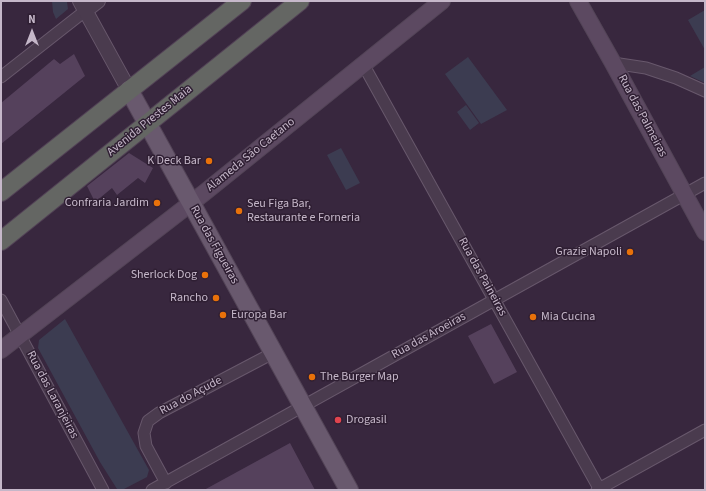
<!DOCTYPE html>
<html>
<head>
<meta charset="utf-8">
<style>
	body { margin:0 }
	#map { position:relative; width:706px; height:491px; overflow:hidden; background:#38273e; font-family:"Source Sans 3",sans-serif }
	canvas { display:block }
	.frame { position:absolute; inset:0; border:2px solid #c5b7c9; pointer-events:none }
	.north { position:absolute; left:12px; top:12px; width:40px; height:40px; -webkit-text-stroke:3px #2f1f33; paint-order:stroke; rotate:0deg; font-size:11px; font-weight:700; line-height:16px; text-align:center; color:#c5b7c9 }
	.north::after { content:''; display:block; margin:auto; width:14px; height:18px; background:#c5b7c9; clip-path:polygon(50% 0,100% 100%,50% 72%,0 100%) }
</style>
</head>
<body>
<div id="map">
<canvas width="706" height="491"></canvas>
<div class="frame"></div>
<div class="north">N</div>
</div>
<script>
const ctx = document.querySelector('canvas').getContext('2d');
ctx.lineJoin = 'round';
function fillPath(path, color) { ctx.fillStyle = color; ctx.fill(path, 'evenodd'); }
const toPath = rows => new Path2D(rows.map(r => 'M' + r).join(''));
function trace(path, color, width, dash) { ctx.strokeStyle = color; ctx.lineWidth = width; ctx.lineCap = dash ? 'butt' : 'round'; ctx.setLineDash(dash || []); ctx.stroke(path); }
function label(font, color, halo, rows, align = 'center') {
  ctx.font = font + ' "Source Sans 3",sans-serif'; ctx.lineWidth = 3; ctx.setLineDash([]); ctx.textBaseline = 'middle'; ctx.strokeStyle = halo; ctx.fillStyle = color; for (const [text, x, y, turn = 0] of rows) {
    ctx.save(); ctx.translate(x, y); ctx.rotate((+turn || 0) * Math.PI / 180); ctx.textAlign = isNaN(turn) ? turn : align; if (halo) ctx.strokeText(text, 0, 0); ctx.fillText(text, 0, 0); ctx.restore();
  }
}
fillPath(toPath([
	[52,1,67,2,68,9,56,19,53,12],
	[705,10,705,50,688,20],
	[468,57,507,110,481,124,445,74],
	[705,67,705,83,690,76],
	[466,105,479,123,470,130,457,112],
	[341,148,360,183,346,190,327,155],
	[65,319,149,470,147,477,124,489,117,489,100,462,38,348,39,340]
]), '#3c3c51');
fillPath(toPath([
	[74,54,85,76,1,144,1,103,54,59,60,64],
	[129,153,153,168,145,183,138,178,117,195,112,188,95,202,87,186],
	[491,324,517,372,494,384,468,336],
	[290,443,315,490,204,490]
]), '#55415c');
const minor = toPath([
	[613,63,646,68,676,78,705,91],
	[363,64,600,490],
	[1,77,85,11],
	[1,300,103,490],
	[166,483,146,446,144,433,148,421,159,413,273,353],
	[152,490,705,183],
	[597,490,705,430]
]);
const tertiary = toPath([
	[80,1,129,90],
	[85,11,98,1]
]);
const secondary = toPath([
	[578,1,613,63,705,232],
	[1,350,204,193,442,1]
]);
const primary = toPath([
	[129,90,349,490]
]);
const trunk = toPath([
	[1,192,242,1],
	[1,241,300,1]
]);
trace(minor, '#68586c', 13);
trace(tertiary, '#68586c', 16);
trace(secondary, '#534457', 18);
trace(primary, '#534457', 20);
trace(trunk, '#524256', 20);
trace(minor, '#4a3b4e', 11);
trace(tertiary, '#4a3b4e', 14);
trace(secondary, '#5c4961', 16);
trace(primary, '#69596e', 18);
trace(trunk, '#646663', 18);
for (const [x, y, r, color] of [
	[209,161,4,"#e8710a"],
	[157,203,4,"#e8710a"],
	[239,211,4,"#e8710a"],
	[630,252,4,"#e8710a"],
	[205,275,4,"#e8710a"],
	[216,298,4,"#e8710a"],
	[223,315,4,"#e8710a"],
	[533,317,4,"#e8710a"],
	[312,377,4,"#e8710a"],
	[338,420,4,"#e0444e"]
]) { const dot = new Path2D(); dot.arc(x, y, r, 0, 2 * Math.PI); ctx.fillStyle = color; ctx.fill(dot); trace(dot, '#2f1f33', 1.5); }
label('12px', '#c5b7c9', '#2f1f33', [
	["Rua das Palmeiras",642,116,62],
	["Avenida Prestes Maia",150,121,-39],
	["Alameda São Caetano",251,155,-39],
	["Rua das Figueiras",214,245,61],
	["Rua das Paineiras",482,277,61],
	["Rua das Aroeiras",429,336,-29],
	["Rua das Laranjeiras",52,395,62],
	["Rua do Açude",191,396,-28]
]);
label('12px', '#c5b7c9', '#2f1f33', [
	["K Deck Bar",201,161],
	["Confraria Jardim",149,203],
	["Seu Figa Bar,",247,204,"left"],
	["Restaurante e Forneria",247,218,"left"],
	["Grazie Napoli",622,252],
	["Sherlock Dog",197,275],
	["Rancho",208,298],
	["Europa Bar",231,315,"left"],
	["Mia Cucina",541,317,"left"],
	["The Burger Map",320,377,"left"],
	["Drogasil",346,420,"left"]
], 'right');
</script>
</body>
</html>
